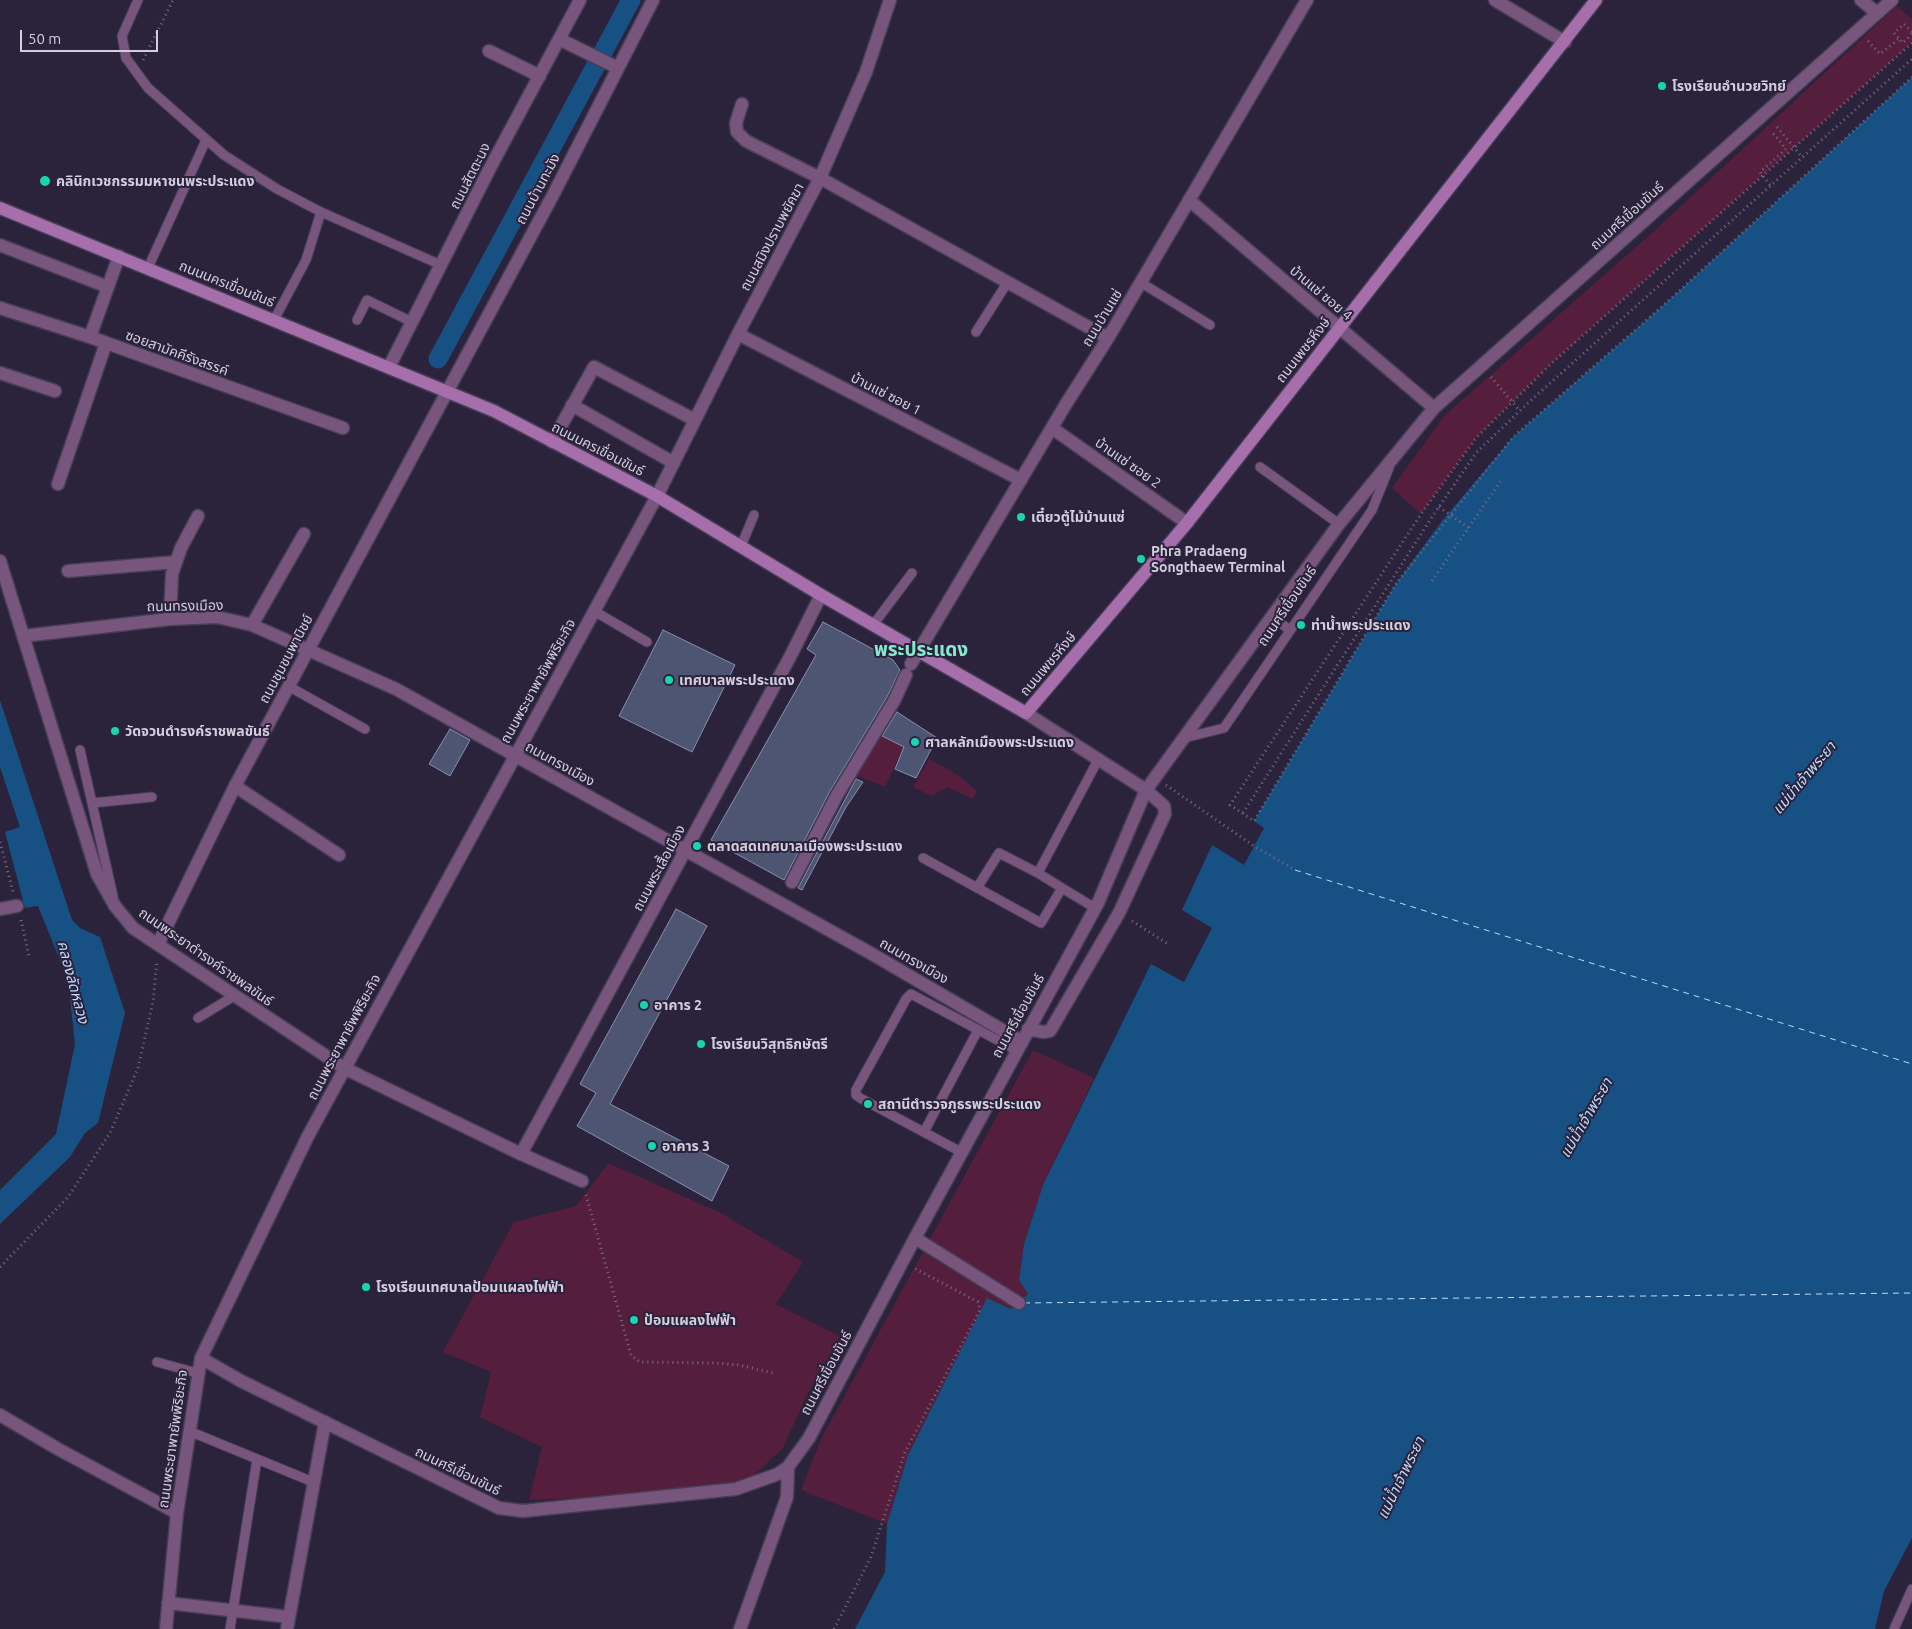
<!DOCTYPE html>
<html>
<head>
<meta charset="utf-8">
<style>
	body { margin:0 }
	#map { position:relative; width:1912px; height:1629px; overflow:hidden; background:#2b223c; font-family:Ubuntu,sans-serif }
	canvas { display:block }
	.scale { position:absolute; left:20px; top:30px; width:138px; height:22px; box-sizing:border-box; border:2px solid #d3cedf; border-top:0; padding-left:6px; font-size:15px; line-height:18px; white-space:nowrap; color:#d3cedf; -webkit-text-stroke:4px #2b223c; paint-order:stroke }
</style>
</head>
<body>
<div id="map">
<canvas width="1912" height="1629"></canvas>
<div class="scale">50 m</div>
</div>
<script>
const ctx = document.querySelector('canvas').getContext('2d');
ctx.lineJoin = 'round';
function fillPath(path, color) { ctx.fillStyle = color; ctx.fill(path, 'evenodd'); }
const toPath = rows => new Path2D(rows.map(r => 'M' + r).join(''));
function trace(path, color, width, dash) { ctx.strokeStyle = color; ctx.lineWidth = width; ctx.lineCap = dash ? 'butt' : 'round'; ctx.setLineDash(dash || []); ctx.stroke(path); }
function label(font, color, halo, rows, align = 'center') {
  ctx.font = font + ' Ubuntu,"Noto Sans Thai",sans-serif'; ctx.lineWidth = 4; ctx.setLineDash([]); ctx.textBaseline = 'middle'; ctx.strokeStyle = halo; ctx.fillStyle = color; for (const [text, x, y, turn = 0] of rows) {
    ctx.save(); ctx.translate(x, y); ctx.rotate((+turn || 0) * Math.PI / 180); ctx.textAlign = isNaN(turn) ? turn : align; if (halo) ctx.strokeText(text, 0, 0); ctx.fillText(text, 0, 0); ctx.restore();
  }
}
fillPath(toPath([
	[1897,6,1912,19,1912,43,1553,362,1476,438,1421,514,1392,488,1444,416,1653,232],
	[881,735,904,747,885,787,857,776],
	[929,759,958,775,977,791,973,799,947,787,932,796,913,787],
	[1033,1050,1094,1078,1043,1185,1024,1244,1019,1280,1028,1294,1011,1309,987,1299,908,1455,887,1524,801,1490,821,1439],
	[608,1163,719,1212,803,1262,776,1304,840,1336,806,1397,783,1448,749,1480,615,1497,529,1500,542,1447,480,1417,491,1372,443,1352,514,1222,576,1206]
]), '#551e3d');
fillPath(toPath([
	[1912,77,1912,1538,1884,1591,1875,1629,855,1629,885,1572,887,1524,908,1455,987,1298,1011,1309,1028,1294,1019,1280,1024,1244,1043,1185,1151,964,1184,982,1212,928,1182,910,1212,845,1244,865,1264,828,1254,821,1395,585,1442,521,1513,437,1666,303],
	[0,700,72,920,80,928,100,937,125,1013,98,1123,85,1133,70,1157,0,1224,0,1190,56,1134,75,1044,68,980,38,906,25,908,5,832,20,827,0,767]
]), '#175184');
trace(toPath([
	[438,359,631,0]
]), '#175184', 19);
trace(toPath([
	[1295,870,1912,1064],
	[1024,1303,1912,1293]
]), '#bddaf9', 1, [6, 5]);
const building = toPath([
	[823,622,893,660,900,670,887,697,830,791,784,880,711,840,816,655,807,649,823,622],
	[663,630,735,665,692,752,619,716,663,630],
	[897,712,937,738,916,778,895,769,904,747,882,736,897,712],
	[450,729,470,740,450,776,429,764,450,729],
	[856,779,863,782,846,807,802,890,798,888,856,779],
	[676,909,707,926,610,1104,729,1166,712,1201,577,1126,596,1093,580,1084,676,909]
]);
fillPath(building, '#4e5573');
trace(building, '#8890b0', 1);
const service = toPath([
	[138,0,122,36,126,58,148,88,224,155,277,189,321,212,306,260,274,320],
	[321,212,441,265],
	[148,268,206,140],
	[1140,282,1210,325],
	[357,320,367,300,412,322],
	[976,332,1007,283],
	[1260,467,1339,524],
	[741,546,754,515],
	[594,611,647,642],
	[1272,617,1290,630],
	[873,625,912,573],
	[288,686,365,729],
	[1184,738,1224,728,1372,510,1389,468],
	[80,750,113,896],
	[92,803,152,797],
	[923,858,1041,923,1062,888,1095,908],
	[1038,873,1062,888],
	[977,888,999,853,1038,873,1099,758],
	[198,1018,234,996],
	[924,1132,978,1030],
	[961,1152,860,1098,856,1095,856,1090,906,999,911,994,1016,1050],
	[157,1362,197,1373],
	[189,1431,313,1482],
	[230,1629,257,1459],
	[1894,1629,1912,1589]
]);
const pedestrian = toPath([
	[514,755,872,954,1021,1041],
	[521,1154,791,655,821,595]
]);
const minor = toPath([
	[1861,0,1877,13],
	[559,39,618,68],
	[489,51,540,76],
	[742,104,736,123,737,132,746,141,820,178,866,72,890,0],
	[1189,200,1434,408],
	[0,245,108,287],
	[0,308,90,337,343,428],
	[738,334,1021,480],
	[90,337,119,256],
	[389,367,490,168,580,0],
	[0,373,55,391],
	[572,405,674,463],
	[1052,428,1187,523],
	[552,442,594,367,695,420],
	[58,484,106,343],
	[0,561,97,874,115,906,133,928,344,1068,521,1154,582,1181],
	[68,571,176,562],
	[170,619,172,574,181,548,198,516],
	[252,625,304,534],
	[23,636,170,619,217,617,252,625,396,689,514,755],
	[911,664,1066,404,1108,338,1307,0],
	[1026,713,1146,790,1164,806,1165,814,1119,913,1050,1031,1043,1032,1028,1029],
	[235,786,339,855],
	[792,882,837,795,894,701,906,675],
	[0,909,17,906],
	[158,944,235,786,553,195,653,0],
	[915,1238,1019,1303],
	[201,1358,241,1381,499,1508,523,1511,736,1489,778,1474,788,1467,809,1438,915,1238,1098,903,1146,790,1339,524,1434,408,1892,0],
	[0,1415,58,1449,177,1513],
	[168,1603,289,1617],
	[166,1629,177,1513,201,1358,308,1136,657,496,738,334,820,178,1108,338],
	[287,1629,325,1422],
	[740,1629,787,1497,788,1467]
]);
const tertiary = toPath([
	[1495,0,1565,42]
]);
const secondary = toPath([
	[0,208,494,411,657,496,821,595,1026,713,1187,523,1596,0]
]);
trace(service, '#463e56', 11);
trace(pedestrian, '#463e56', 15);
trace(minor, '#463e56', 15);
trace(tertiary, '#463e56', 15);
trace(secondary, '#463e56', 15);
trace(toPath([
	[1912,32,1904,24,1894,33,1903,43,1912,34],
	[1868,41,1880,54,1899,39],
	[1912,43,1553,362,1476,438,1421,514,1230,805,1254,821,1395,585,1513,437,1666,303,1912,77],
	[143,60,173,0],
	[1777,127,1802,157],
	[1770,185,1760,172,1786,149,1772,132],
	[1491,377,1520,411],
	[1439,507,1469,528],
	[1432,581,1502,479],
	[1166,785,1254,846,1295,870],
	[1243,813,1430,520,1476,453,1528,403,1912,59],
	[0,842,13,892],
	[21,920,29,956],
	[1132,921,1168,944],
	[586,1195,631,1355,640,1362,716,1363,739,1365,773,1373],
	[0,1267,68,1197,110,1133,138,1068,153,1002,157,960],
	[834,1629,871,1557,905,1452,980,1310,978,1302,914,1268]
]), '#756e84', 3, [1, 4]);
trace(service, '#78557c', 9);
trace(pedestrian, '#78557c', 12);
trace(minor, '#78557c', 12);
trace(tertiary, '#78557c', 12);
trace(secondary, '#a66eab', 12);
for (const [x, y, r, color] of [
	[1662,86,5,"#18d5b2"],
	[45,181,6,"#18d5b2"],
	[1021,517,5,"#18d5b2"],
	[1141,559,5,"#18d5b2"],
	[1301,625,5,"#18d5b2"],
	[669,680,5,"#18d5b2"],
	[115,731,5,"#18d5b2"],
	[915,742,5,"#18d5b2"],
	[697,846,5,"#18d5b2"],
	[644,1005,5,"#18d5b2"],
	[701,1044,5,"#18d5b2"],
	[868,1104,5,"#18d5b2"],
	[652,1146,5,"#18d5b2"],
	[366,1287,5,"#18d5b2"],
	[634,1320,5,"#18d5b2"]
]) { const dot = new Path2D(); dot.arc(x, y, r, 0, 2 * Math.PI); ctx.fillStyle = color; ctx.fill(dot); trace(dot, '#2b223c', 2); }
label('bold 14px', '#d3cedf', '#2b223c', [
	["โรงเรียนอำนวยวิทย์",1672,86],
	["คลินิกเวชกรรมมหาชนพระประแดง",56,181],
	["เตี๋ยวตู้ไม้บ้านแซ่",1031,517],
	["Phra Pradaeng",1151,551],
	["Songthaew Terminal",1151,567],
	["ท่าน้ำพระประแดง",1311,625],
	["เทศบาลพระประแดง",679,680],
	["วัดจวนดำรงค์ราชพลขันธ์",125,731],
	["ศาลหลักเมืองพระประแดง",925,742],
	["ตลาดสดเทศบาลเมืองพระประแดง",707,846],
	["อาคาร 2",654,1005],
	["โรงเรียนวิสุทธิกษัตรี",711,1044],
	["สถานีตำรวจภูธรพระประแดง",878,1104],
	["อาคาร 3",662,1146],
	["โรงเรียนเทศบาลป้อมแผลงไฟฟ้า",376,1287],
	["ป้อมแผลงไฟฟ้า",644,1320]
], 'left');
label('14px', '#d3cedf', '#2b223c', [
	["ถนนสัตตะนง",470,176,-63],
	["ถนนบ้านทะมัง",538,189,-62],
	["ถนนศรีเขื่อนขันธ์",1627,216,-42],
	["ถนนสมิงปราบพยัคฆา",772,237,-62],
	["ถนนนครเขื่อนขันธ์",227,284,22],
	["บ้านแซ่ ซอย 4",1321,293,40],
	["ถนนบ้านแซ่",1102,318,-59],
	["ถนนเพชรหึงษ์",1303,350,-52],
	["ซอยสามัคคีรังสรรค์",177,353,20],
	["บ้านแซ่ ซอย 1",886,394,27],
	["ถนนนครเขื่อนขันธ์",598,449,27],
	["บ้านแซ่ ซอย 2",1128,463,35],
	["ถนนทรงเมือง",185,606,-1],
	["ถนนศรีเขื่อนขันธ์",1287,606,-56],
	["ถนนชุมชนพานิชย์",286,659,-62],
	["ถนนเพชรหึงษ์",1048,664,-50],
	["ถนนพระยาพายัพพิริยะกิจ",538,681,-61],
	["ถนนทรงเมือง",560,764,29],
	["ถนนพระเสื้อเมือง",659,868,-62],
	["ถนนพระยาดำรงค์ราชพลขันธ์",206,957,35],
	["ถนนทรงเมือง",914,961,30],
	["ถนนศรีเขื่อนขันธ์",1018,1016,-61],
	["ถนนพระยาพายัพพิริยะกิจ",344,1037,-62],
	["ถนนศรีเขื่อนขันธ์",826,1373,-62],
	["ถนนพระยาพายัพพิริยะกิจ",173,1439,-82],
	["ถนนศรีเขื่อนขันธ์",458,1471,26]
]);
label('italic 15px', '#bddaf9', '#2b223c', [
	["แม่น้ำเจ้าพระยา",1804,778,-50],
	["คลองลัดหลวง",73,982,75],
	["แม่น้ำเจ้าพระยา",1586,1118,-60],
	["แม่น้ำเจ้าพระยา",1401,1478,-64]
]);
label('bold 19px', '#87e9cf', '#2b223c', [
	["พระประแดง",921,650]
]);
</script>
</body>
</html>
